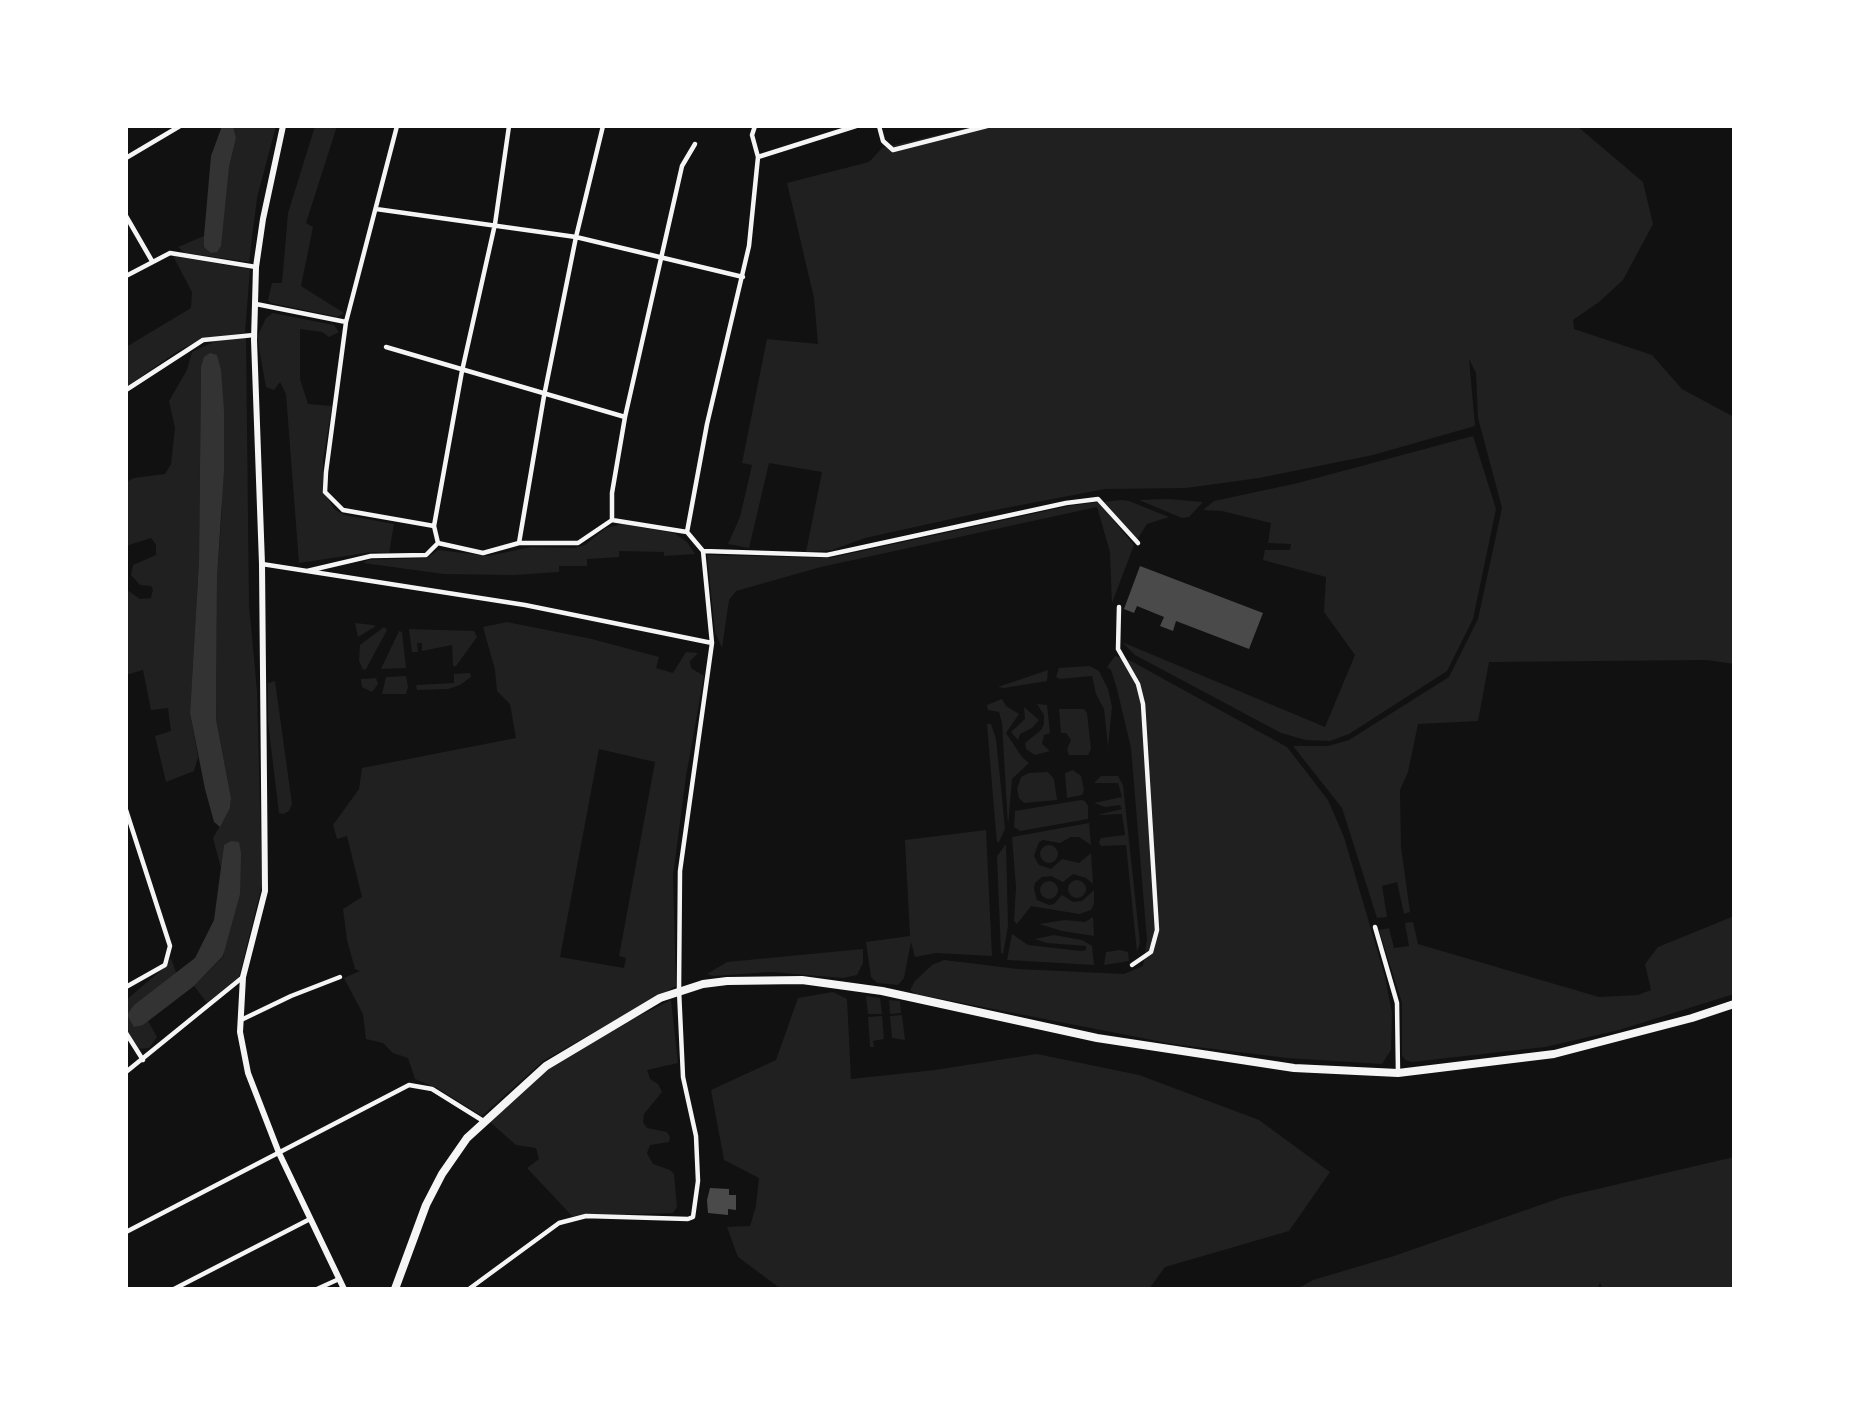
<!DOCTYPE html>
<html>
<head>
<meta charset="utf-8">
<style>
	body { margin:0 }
	#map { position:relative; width:1860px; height:1415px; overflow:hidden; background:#111; font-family:"Nunito Sans",sans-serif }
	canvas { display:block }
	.frame { position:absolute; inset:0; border:128px solid #fff; pointer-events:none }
</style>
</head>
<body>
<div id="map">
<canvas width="1860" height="1415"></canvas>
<div class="frame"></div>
</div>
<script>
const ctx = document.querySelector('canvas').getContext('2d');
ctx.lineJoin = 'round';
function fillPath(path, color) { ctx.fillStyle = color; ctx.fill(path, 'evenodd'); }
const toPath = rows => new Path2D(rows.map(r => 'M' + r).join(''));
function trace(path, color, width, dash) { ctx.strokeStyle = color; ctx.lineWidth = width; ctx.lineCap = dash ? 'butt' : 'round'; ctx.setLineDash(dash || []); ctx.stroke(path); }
fillPath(toPath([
	[233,126,276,126,257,198,249,262,185,253,178,247,204,236,204,247,229,167,236,138],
	[315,126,337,126,306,223,313,227,301,286,344,313,338,317,271,303,268,300,272,283,282,283,288,213],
	[976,126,1577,126,1643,182,1653,224,1623,280,1599,302,1573,320,1574,329,1652,355,1682,389,1734,417,1734,664,1707,660,1489,662,1478,721,1418,724,1408,772,1400,790,1401,847,1410,912,1404,914,1397,882,1382,886,1387,917,1377,918,1342,808,1293,746,1328,746,1349,740,1449,677,1478,619,1502,508,1478,418,1476,373,1469,359,1475,426,1373,455,1259,478,1186,488,1105,489,974,514,865,538,832,550,806,552,822,472,769,463,749,548,728,544,740,517,752,465,742,463,767,339,818,344,814,298,787,183,869,162,882,148],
	[173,256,250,269,245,333,201,339,178,351,126,387,126,347,191,308,192,292],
	[273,313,334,325,339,332,329,337,322,332,300,329,300,379,308,404,332,406,323,460,323,490,334,509,344,515,394,524,389,553,372,552,299,563,286,394,280,382,274,390,266,387,257,337,266,318],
	[246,337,249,605,257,691,262,885,239,977,207,1003,194,986,224,956,224,845,221,868,213,838,230,808,231,798,216,719,217,578,222,509,201,367,199,562,190,713,198,757,194,771,166,782,155,736,171,731,168,708,151,710,143,670,126,675,126,589,140,599,151,598,153,590,151,586,140,585,131,575,133,565,156,555,156,545,151,538,126,546,126,482,134,478,165,474,171,464,175,428,169,401,187,370,192,352,216,341],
	[1473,436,1496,509,1473,619,1447,671,1349,734,1330,741,1306,740,1281,733,1135,655,1122,642,1325,727,1355,655,1324,612,1326,577,1263,560,1265,550,1290,550,1291,544,1268,543,1271,523,1222,511,1203,510,1214,501,1298,483],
	[1168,499,1203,502,1189,517,1182,518,1139,500],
	[1121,500,1129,501,1169,517,1147,524,1137,540,1104,502],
	[1098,502,1134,545,1112,603,1110,552,1097,507,821,567,736,591,729,600,722,648,715,632,707,555,830,558,1069,506],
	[622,524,674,533,687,542,695,554,664,556,664,552,619,551,619,557,587,559,587,566,559,566,559,572,514,575,444,574,363,563,368,560,427,558,438,550,488,556,531,547,574,548,585,545,606,528],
	[507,622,592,639,659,657,656,668,673,673,686,652,698,653,690,661,691,668,704,676,686,776,673,876,676,986,543,1061,482,1116,437,1088,415,1079,408,1058,393,1053,383,1043,366,1039,363,1014,344,978,360,971,355,969,347,940,343,909,362,897,347,836,337,839,333,825,359,789,362,768,516,738,510,704,497,691,495,670,483,627],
	[599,749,655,762,619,956,626,958,624,968,560,957],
	[355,623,373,625,376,626,358,637],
	[384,627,387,630,366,669,363,670,359,661,360,645],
	[409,629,474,631,477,637,456,666,453,666,452,645,422,651,422,643,417,643,418,652,412,652],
	[399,631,402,632,406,668,381,669],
	[1115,656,1131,661,1287,747,1328,800,1344,837,1385,977,1392,1013,1391,1050,1382,1064,1287,1058,1173,1044,916,994,910,990,915,981,932,965,944,960,1018,969,1124,974,1143,966,1147,940,1131,748,1117,689,1111,670,1107,667],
	[1090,666,1099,671,1108,689,1112,707,1108,747,1104,709,1096,694,1092,676,1060,679,1056,677,1059,668],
	[1048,670,1047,681,1004,688,998,687],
	[470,673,471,677,460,685,448,689,417,690,416,685,454,683,454,674],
	[406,676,408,687,406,694,382,694,386,677],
	[376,678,378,684,372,692,362,687,361,679],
	[275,681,292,804,289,811,283,814,279,813,268,722,268,683],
	[1002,699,1006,706,1019,714,1006,733,1022,757,1029,763,1012,779,1008,826,1002,723,999,712,988,710,987,705],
	[1037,704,1047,705,1050,733,1044,735,1042,744,1050,751,1035,755,1026,749,1025,743,1041,730,1044,724,1044,715],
	[1024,707,1039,720,1032,728,1020,734,1018,740,1011,732,1025,719],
	[1059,709,1084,709,1087,713,1091,749,1088,755,1069,755,1067,749,1071,740,1066,733,1061,733],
	[987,724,991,724,996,739,1001,788,1005,829,999,842,997,842,995,821],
	[1073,770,1081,776,1084,790,1082,795,1067,798,1065,773],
	[1048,772,1054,779,1057,800,1024,803,1019,798,1017,789,1021,777,1029,773],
	[1101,776,1118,776,1123,785,1140,943,1137,952,1126,845,1101,846,1099,842,1101,838,1125,835,1122,814,1097,815,1122,809,1120,805,1105,807,1094,803,1122,797,1118,783,1094,783],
	[1081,800,1085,801,1088,806,1088,819,1020,831,1014,827,1015,811],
	[1089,823,1091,845,1079,837,1071,837,1060,843,1043,840,1039,842,1034,856,1039,865,1051,869,1062,859,1079,863,1091,853,1093,884,1086,878,1073,874,1063,882,1051,876,1042,877,1035,883,1034,889,1037,900,1049,905,1054,904,1062,895,1073,902,1082,901,1094,890,1094,904,1091,910,1079,914,1031,906,1017,924,1014,921,1016,887,1012,837],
	[986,830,992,956,936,953,915,957,911,942,904,978,898,985,877,983,871,977,866,942,910,936,905,840],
	[1006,844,1008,926,1003,954,1001,953,997,856],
	'1040 854a9 9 0 1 1 18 0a9 9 0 1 1-18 0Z',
	'1068 889a9 9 0 1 1 18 0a9 9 0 1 1-18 0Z',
	'1040 890a9 9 0 1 1 18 0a9 9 0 1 1-18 0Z',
	[1734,916,1734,994,1619,1030,1545,1047,1412,1062,1405,1060,1402,1055,1402,1003,1379,930,1389,928,1394,948,1409,946,1405,923,1413,922,1418,944,1599,997,1638,995,1651,990,1645,964,1658,947],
	[1093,917,1094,936,1062,931,1039,924,1065,920,1085,922],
	[1012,934,1028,945,1081,951,1086,950,1086,946,1047,943,1035,939,1054,935,1082,940,1092,946,1094,965,1007,960],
	[863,949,863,963,857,975,843,978,771,972,713,976,707,974,727,962],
	[1120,950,1128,952,1129,961,1104,965,1106,952],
	[171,958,176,972,174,975,134,1005,143,1025,148,1021,157,1037,149,1048,138,1049,126,1029,126,1000,165,967],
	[833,992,847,999,851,1079,935,1070,1037,1054,1139,1075,1259,1120,1330,1172,1289,1231,1165,1267,1149,1289,781,1289,738,1257,727,1227,750,1226,756,1206,759,1178,724,1160,711,1090,776,1060,798,998],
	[866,996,880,998,882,1014,868,1014],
	[671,1000,678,1063,647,1070,650,1079,658,1084,662,1092,644,1114,643,1122,647,1128,667,1132,670,1137,669,1142,650,1145,647,1153,653,1164,670,1170,674,1174,677,1207,673,1213,572,1216,527,1168,539,1159,536,1148,516,1145,490,1122,547,1069,601,1035],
	[889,1000,900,1001,901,1013,890,1014],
	[902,1015,905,1040,892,1038,890,1016],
	[882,1016,884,1039,873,1041,874,1047,870,1047,868,1017],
	[1734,1157,1734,1289,1602,1289,1600,1282,1598,1289,1297,1289,1313,1280,1394,1256,1563,1197]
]), '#202020');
fillPath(toPath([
	[222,126,233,126,236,138,229,167,221,246,217,252,211,253,204,247,204,236,211,156],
	[210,353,217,355,221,370,224,411,224,470,217,578,216,719,231,798,230,808,220,827,214,822,205,789,190,713,199,562,201,367,204,357],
	[231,841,239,842,241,853,240,894,223,956,194,986,143,1025,134,1027,127,1015,134,1005,195,958,214,920,224,845]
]), '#333');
fillPath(toPath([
	[1140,566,1263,613,1249,649,1176,621,1173,631,1160,626,1164,617,1137,606,1134,613,1124,609],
	[710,1188,729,1189,729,1195,736,1195,736,1210,728,1209,728,1215,708,1213,707,1200]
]), '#4a4a4a');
trace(toPath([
	[397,126,346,322,326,472,325,492,343,510,434,526],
	[879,126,883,141,893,150,987,126],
	[758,157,856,126],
	[126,158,180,126],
	[376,209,576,237,743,277],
	[126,216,152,261],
	[126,276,170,253,256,267],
	[256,304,346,322],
	[386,347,625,417],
	[126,390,203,340,254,335],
	[612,520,612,493,625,417,682,166,695,144],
	[687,532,707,424,749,246,758,157,752,135,755,126],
	[438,543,434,526,462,371,495,224,509,126],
	[519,543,544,396,576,237,603,126],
	[262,564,525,605,712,643],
	[307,571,371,556,426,555,438,543,483,553,519,543,578,543,612,520,687,532,703,551,827,555,1066,503,1098,499,1138,543],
	[1119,607,1118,649,1138,684,1143,704,1157,930,1151,952,1132,965],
	[126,810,170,946,165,965,126,987],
	[1375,927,1397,1003,1398,1073],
	[241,1020,291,996,340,977],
	[126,1033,143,1060],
	[126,1072,243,977],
	[126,1232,409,1085,432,1089,485,1122],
	[174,1289,310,1219],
	[317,1289,339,1279],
	[469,1289,559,1223,586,1216,688,1219,693,1217,698,1181,696,1136,683,1077,679,990,680,871,712,643,703,551]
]), '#f5f5f5', 4.5);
trace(toPath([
	[283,126,263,219,256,267,254,340,262,564,265,891,243,977,240,1032,248,1073,279,1153,344,1289]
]), '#f5f5f5', 6);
trace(toPath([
	[395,1289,426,1205,442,1174,467,1138,546,1066,660,998,703,984,727,981,802,980,882,991,1097,1038,1294,1068,1398,1073,1554,1054,1692,1018,1734,1004]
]), '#f5f5f5', 8);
</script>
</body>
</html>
